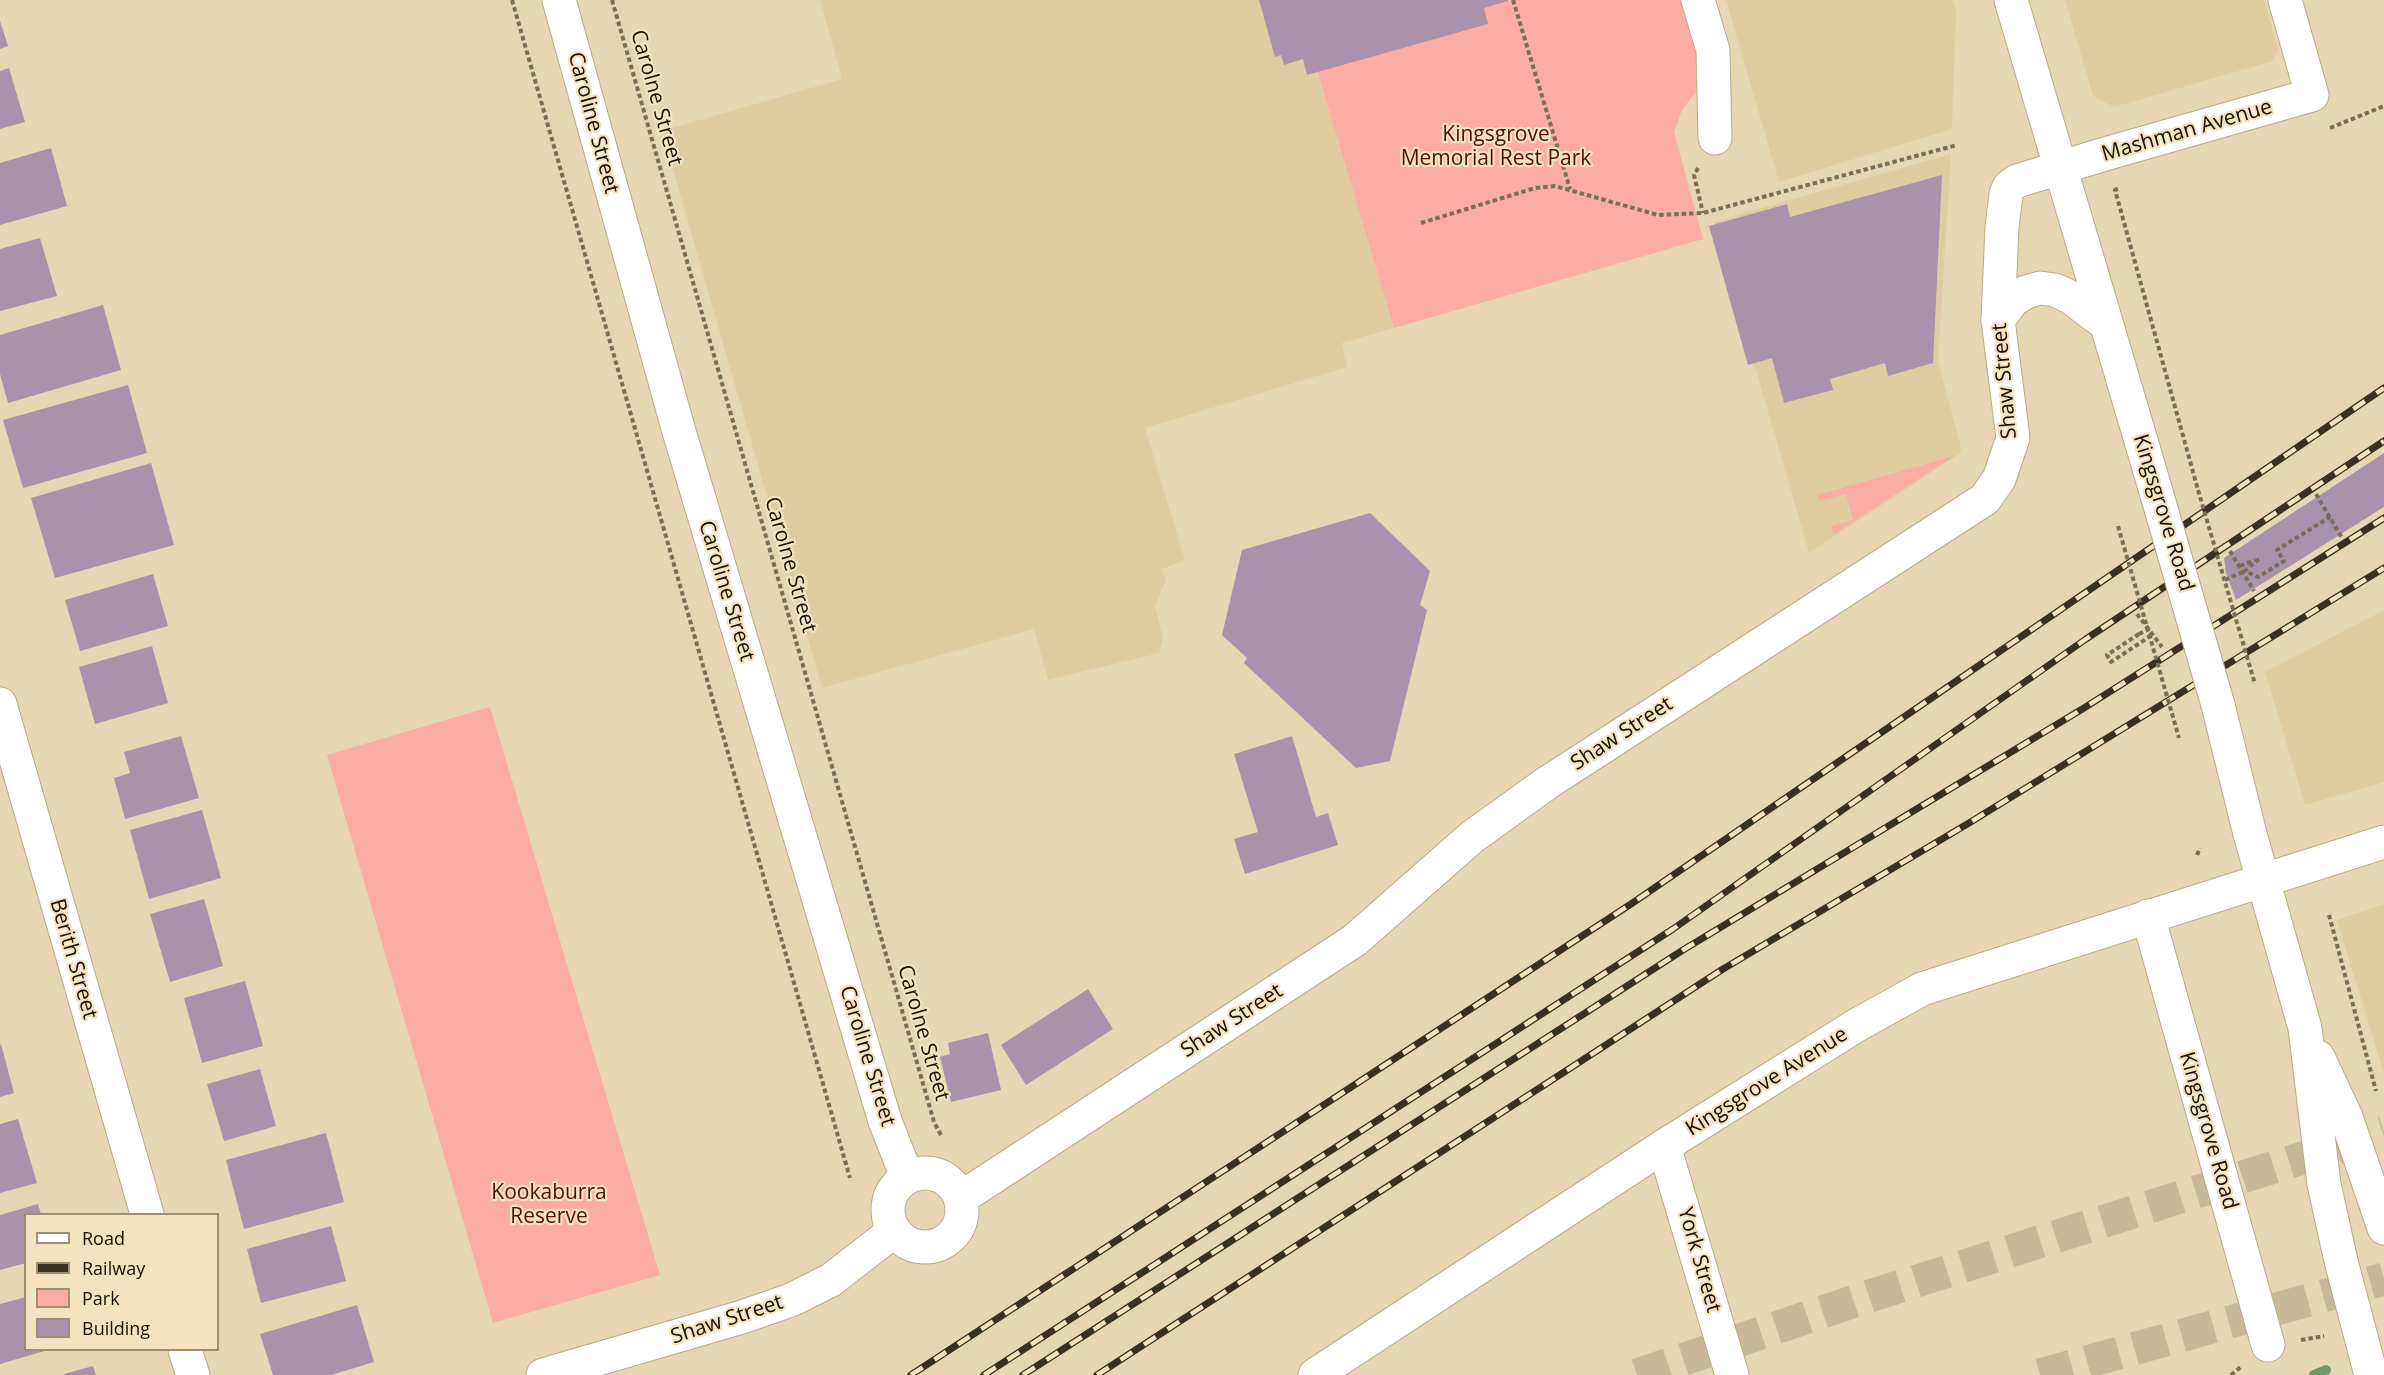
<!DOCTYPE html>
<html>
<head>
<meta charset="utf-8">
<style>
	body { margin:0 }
	#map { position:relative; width:2384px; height:1375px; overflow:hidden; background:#e7d6b3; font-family:"Open Sans",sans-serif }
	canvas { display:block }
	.legend { position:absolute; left:24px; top:1213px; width:195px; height:138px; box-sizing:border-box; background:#f5e3bf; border:2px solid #9b8e74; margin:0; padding:8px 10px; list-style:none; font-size:18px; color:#150f04 }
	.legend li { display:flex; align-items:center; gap:12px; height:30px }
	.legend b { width:30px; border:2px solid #9b8e74 }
</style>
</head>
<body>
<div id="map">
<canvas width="2384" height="1375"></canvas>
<ul class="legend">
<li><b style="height:8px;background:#fff"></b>Road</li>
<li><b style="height:8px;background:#383021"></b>Railway</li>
<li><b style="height:16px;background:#fbaca5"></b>Park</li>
<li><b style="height:16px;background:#ac91ad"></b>Building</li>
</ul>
</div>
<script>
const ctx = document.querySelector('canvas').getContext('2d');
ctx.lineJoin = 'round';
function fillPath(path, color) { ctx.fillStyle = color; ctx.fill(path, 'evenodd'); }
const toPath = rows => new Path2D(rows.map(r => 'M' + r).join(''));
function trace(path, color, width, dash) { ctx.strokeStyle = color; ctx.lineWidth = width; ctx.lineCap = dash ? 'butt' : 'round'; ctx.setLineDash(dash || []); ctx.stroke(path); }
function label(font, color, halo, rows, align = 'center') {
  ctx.font = font + ' "Open Sans",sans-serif'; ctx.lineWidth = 4.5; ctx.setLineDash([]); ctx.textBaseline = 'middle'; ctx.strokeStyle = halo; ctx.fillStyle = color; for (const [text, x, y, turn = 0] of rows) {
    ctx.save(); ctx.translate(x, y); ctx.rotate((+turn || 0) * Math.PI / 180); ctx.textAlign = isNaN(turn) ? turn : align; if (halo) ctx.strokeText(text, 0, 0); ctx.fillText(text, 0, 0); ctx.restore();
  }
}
fillPath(toPath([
	[820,0,1482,0,1311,50,1394,328,1342,343,1347,367,1145,428,1185,560,1162,569,1166,580,1155,606,1163,639,1159,653,1048,680,1034,629,822,688,662,131,842,79],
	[1726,0,1953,0,1956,11,1952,129,1779,182],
	[2065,0,2264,0,2278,48,2273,61,2114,107,2093,96],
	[1951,154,1938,361,1962,452,1809,553,1713,222],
	[2384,610,2384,782,2305,805,2265,672],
	[2384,904,2384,1074,2337,920]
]), '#e1cca2');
fillPath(toPath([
	[1482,0,1682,0,1700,61,1698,89,1682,110,1674,132,1703,239,1394,328,1311,50],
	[1954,456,1834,534,1831,526,1853,520,1846,494,1819,501,1818,495],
	[490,707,660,1275,493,1323,327,755]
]), '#fbaca5');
trace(toPath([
	[2314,1375,2326,1370]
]), '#6f976a', 10);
fillPath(toPath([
	[1259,0,1508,0,1508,1,1484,8,1488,24,1307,75,1303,59,1284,65,1281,55,1275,57],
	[0,21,8,46,0,49],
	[9,68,25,122,0,129,0,71],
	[51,148,67,206,0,225,0,163],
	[1942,175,1933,363,1888,376,1885,363,1830,379,1833,390,1784,403,1772,358,1748,365,1709,226,1787,204,1790,217],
	[40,238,57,296,0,311,0,249],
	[103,305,121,370,8,403,0,374,0,335],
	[128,385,147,453,23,488,3,420],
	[2384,453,2384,507,2236,600,2226,573,2224,558],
	[151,463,174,545,55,578,31,498],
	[1370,513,1430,571,1420,605,1427,610,1390,761,1356,768,1244,663,1247,658,1222,635,1242,550],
	[153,574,168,626,80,651,65,600],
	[152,646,168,703,95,724,79,667],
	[181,736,199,798,125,819,114,778,130,773,124,752],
	[1292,736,1316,817,1328,813,1338,845,1245,874,1234,839,1258,832,1234,754],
	[202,810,221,878,149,899,130,830],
	[204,899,223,966,170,982,150,914],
	[245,981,263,1046,202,1063,184,998],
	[1088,989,1113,1029,1026,1085,1001,1045],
	[988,1033,1001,1090,951,1102,940,1057,950,1054,948,1043],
	[1,1044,14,1093,0,1097,0,1045],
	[260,1069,276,1126,224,1141,207,1084],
	[18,1119,37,1183,0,1193,0,1124],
	[326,1133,344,1202,244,1229,226,1160],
	[38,1204,41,1214,26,1214,26,1263,0,1270,0,1215],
	[331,1226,346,1281,261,1303,247,1249],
	[26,1297,26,1350,48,1350,0,1364,0,1304],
	[357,1305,374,1362,331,1375,273,1375,260,1334],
	[93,1366,96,1375,64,1375,64,1374]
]), '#ac91ad');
trace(toPath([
	[1637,1375,1873,1295,2384,1132],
	[2040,1375,2384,1279]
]), '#c8b899', 33, [33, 16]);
const minor = toPath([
	[559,0,678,428,885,1121,907,1177],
	[1698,0,1713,50,1715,138],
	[0,704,147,1214],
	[2148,916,2268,1345],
	[1664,1146,1732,1375],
	'888 1210a37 37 0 1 1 74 0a37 37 0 1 1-74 0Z',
	[961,1198,1355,940,1472,837,1547,783,1985,499,1999,479,2013,438,1998,320,2002,227,2006,194,2009,187,2017,181,2105,154,2312,95,2285,0],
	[185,1350,193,1375],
	[543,1375,742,1317,791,1300,831,1280,894,1231]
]);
const major = toPath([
	[2011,0,2157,495],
	[1998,320,2013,300,2026,292,2040,288,2055,290,2070,297,2106,324],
	[2218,705,2250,834,2305,1028,2324,1184,2341,1261,2371,1375],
	[2318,1057,2346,1117,2384,1228],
	[1315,1375,1664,1146,1857,1025,1922,989,2384,842]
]);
trace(minor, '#baa987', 35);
trace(major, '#baa987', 35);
trace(toPath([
	[512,0,850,1178],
	[612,0,934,1122,942,1137],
	[1513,0,1570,189],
	[2330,128,2384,106],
	[1698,168,1694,175,1703,213],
	[2118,189,2115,190,2198,490],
	[1421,223,1535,188,1555,186,1658,215,1703,213,1957,145],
	[2316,494,2342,538],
	[2230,551,2254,591],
	[2259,559,2245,571,2258,577,2284,561,2277,550,2330,517],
	[2240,566,2255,560],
	[2137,614,2162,647],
	[2139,634,2107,655,2111,662,2152,635],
	[2197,855,2200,848],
	[2329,915,2376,1091],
	[2301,1340,2324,1336],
	[2231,1375,2242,1366]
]), '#796e58', 4, [4.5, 3]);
trace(minor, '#fff', 33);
trace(major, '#fff', 33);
const rail = toPath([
	[911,1375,1631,904,2384,388],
	[984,1375,1673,929,2086,639,2384,441],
	[1023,1375,1683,950,2084,708,2384,518],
	[1097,1375,1723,969,1969,823,2384,568]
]);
trace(rail, '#383021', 7);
trace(rail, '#f5e3bf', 4.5, [14]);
const majorBridge = toPath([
	[2157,495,2218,705]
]);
trace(majorBridge, '#baa987', 35, []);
trace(toPath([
	[2198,490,2255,684],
	[2118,526,2179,738],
	[2225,580,2245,571],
	[2139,634,2149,629]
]), '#796e58', 4, [4.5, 3]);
trace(majorBridge, '#fff', 33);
label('21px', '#150f04', '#f5e3bf', [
	["Carolne Street",656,98,74],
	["Caroline Street",593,123,75],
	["Mashman Avenue",2187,131,-16],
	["Shaw Street",2005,381,-95],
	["Kingsgrove Road",2163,513,73],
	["Carolne Street",790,565,74],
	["Caroline Street",726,591,73],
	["Shaw Street",1622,734,-33],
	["Berith Street",73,959,74],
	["Shaw Street",1232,1021,-33],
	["Carolne Street",923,1033,74],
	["Caroline Street",867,1056,73],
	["Kingsgrove Avenue",1767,1082,-32],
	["Kingsgrove Road",2208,1131,74],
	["York Street",1699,1260,74],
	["Shaw Street",727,1320,-18]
]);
label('21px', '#570b0f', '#f5e3bf', [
	["Kingsgrove",1496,135],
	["Memorial Rest Park",1496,159],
	["Kookaburra",549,1193],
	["Reserve",549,1217]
]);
</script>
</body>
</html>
